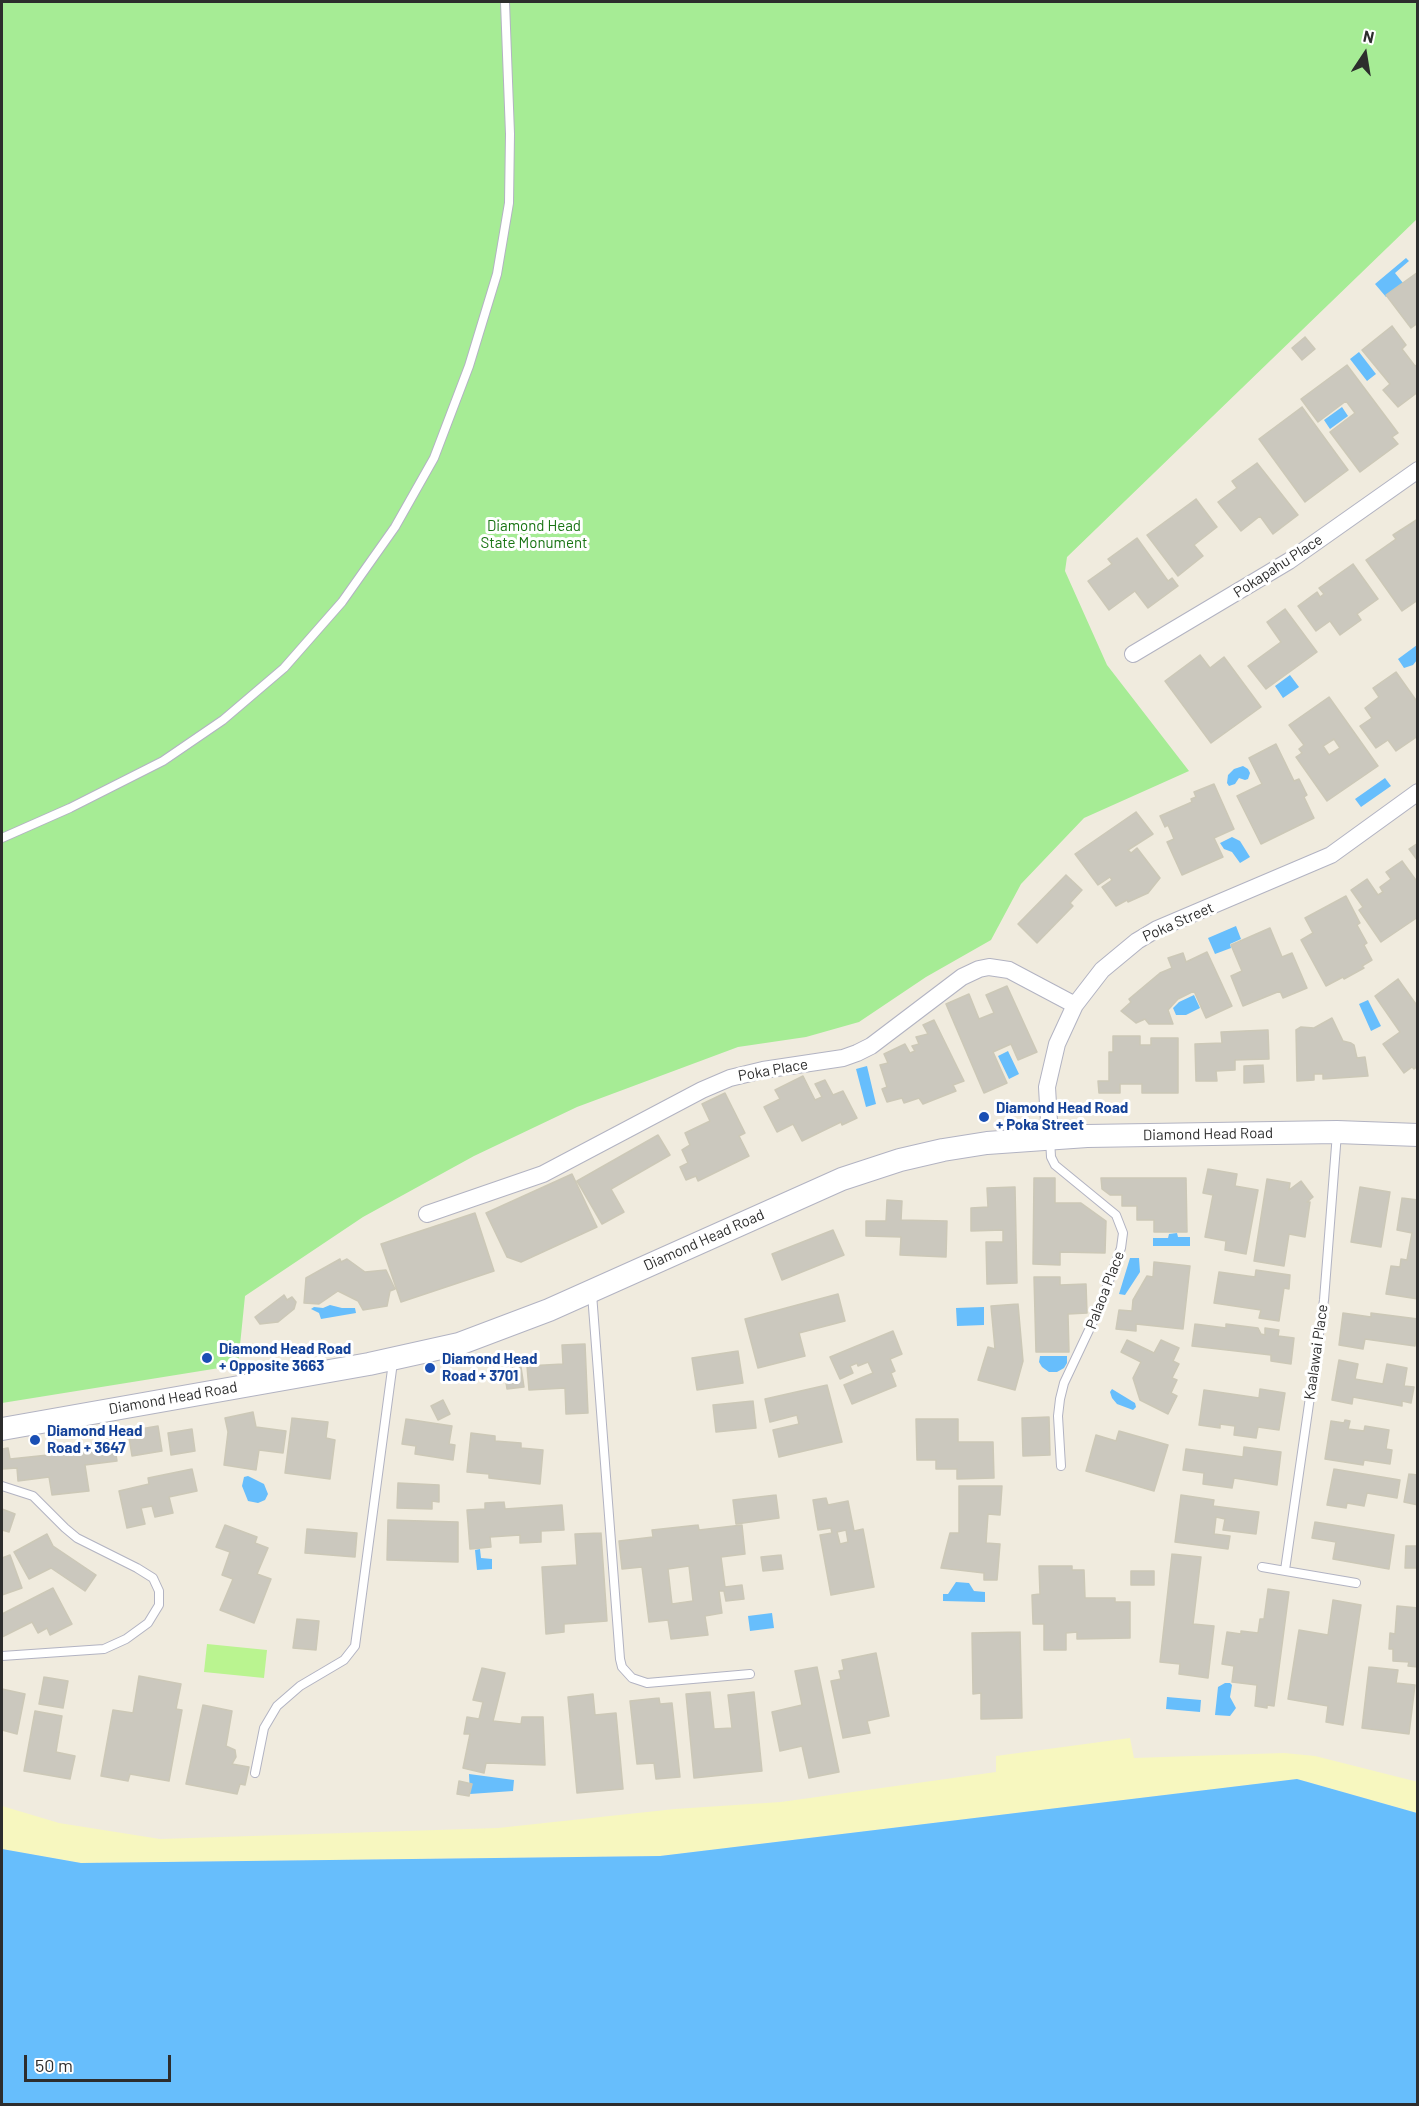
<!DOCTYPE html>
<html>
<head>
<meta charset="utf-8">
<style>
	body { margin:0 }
	#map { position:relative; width:1419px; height:2106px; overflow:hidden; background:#f0ebde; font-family:Barlow,sans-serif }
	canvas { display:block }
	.frame { position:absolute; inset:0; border:3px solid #2d2d2d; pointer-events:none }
	.north { position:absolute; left:1335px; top:24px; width:60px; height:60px; -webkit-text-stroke:4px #fff; paint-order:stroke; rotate:12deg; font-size:16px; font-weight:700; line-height:24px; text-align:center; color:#2d2d2d }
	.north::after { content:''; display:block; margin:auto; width:21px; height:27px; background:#2d2d2d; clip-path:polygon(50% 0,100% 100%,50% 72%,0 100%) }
	.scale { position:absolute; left:24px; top:2055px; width:147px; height:27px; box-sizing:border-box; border:3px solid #2d2d2d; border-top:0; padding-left:8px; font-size:18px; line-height:21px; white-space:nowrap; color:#2d2d2d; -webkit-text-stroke:4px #fff; paint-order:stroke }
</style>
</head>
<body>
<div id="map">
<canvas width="1419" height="2106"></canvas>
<div class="frame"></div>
<div class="north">N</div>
<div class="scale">50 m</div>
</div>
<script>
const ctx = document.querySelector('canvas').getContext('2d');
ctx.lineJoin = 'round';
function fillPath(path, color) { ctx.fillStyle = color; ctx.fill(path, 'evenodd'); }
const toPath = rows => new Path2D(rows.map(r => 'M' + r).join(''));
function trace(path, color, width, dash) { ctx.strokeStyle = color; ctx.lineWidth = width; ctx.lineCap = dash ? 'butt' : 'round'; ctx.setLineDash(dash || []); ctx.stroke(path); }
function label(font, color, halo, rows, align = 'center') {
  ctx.font = font + ' Barlow,sans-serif'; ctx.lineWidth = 6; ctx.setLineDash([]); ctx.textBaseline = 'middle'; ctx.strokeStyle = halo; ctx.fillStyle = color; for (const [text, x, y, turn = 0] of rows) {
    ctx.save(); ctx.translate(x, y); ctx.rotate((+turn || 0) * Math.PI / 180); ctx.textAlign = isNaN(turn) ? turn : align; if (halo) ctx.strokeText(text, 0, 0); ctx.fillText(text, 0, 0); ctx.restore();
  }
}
fillPath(toPath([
	[2,2,1417,2,1417,219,1067,557,1065,571,1107,665,1189,771,1084,818,1021,884,991,940,926,977,859,1022,806,1037,738,1047,577,1107,474,1156,363,1217,245,1296,238,1365,2,1403]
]), '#a6ec95');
fillPath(toPath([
	[1130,1738,1134,1758,1284,1753,1315,1756,1418,1782,1417,1813,1297,1779,660,1856,81,1863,2,1849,2,1806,59,1823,160,1839,498,1828,675,1809,781,1802,996,1772,996,1756]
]), '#f7f7bf');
fillPath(toPath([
	[207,1644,267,1650,264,1678,204,1672]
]), '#baf490');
fillPath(toPath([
	[1406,258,1409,261,1395,273,1403,283,1386,297,1375,284],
	[1359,352,1376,374,1367,381,1350,359],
	[1342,407,1348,416,1330,429,1324,420],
	[1417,645,1417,660,1413,665,1404,668,1398,659],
	[1290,675,1299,687,1283,698,1275,686],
	[1243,766,1248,769,1250,773,1248,779,1245,780,1239,778,1235,784,1229,786,1227,783,1228,775,1234,769],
	[1385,778,1391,786,1361,807,1355,799],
	[1232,837,1240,841,1250,857,1240,863,1232,852,1224,849,1220,843],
	[1236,926,1241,939,1230,944,1231,948,1215,954,1208,938],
	[1194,995,1200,1008,1186,1015,1176,1015,1173,1008,1179,1002],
	[1368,1000,1381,1026,1371,1031,1359,1004],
	[1008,1051,1019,1074,1009,1079,998,1056],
	[867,1066,876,1104,866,1107,856,1069],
	[1177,1233,1178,1237,1190,1237,1190,1246,1153,1246,1153,1238,1168,1238,1169,1234],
	[1130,1258,1139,1258,1140,1272,1125,1295,1119,1294],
	[330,1305,342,1308,355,1308,356,1313,321,1319,319,1313,311,1309,314,1307,323,1308],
	[984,1307,984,1325,957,1326,956,1308],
	[1040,1356,1067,1356,1067,1363,1064,1368,1057,1372,1049,1372,1042,1367,1039,1362],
	[1112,1389,1135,1403,1136,1407,1133,1410,1117,1404,1112,1398,1110,1392],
	[248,1476,264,1484,268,1494,265,1500,258,1503,248,1501,242,1486,244,1477],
	[480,1549,481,1558,492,1559,492,1569,477,1570,475,1550],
	[956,1582,969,1583,974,1591,985,1592,985,1602,943,1601,943,1594,948,1594],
	[772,1613,774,1628,750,1631,748,1616],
	[1225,1683,1230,1683,1232,1685,1230,1697,1236,1708,1230,1716,1215,1715,1218,1687],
	[1167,1697,1201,1700,1200,1712,1166,1709],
	[469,1774,514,1780,513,1791,470,1794],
	[1297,1779,1417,1813,1417,2104,2,2104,2,1849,81,1863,660,1856]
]), '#67befc');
const building = toPath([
	[1418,272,1418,323,1411,328,1386,295,1418,272],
	[1392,326,1406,345,1402,349,1415,366,1418,364,1418,392,1398,407,1383,390,1390,384,1362,350,1392,326],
	[1305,337,1315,349,1302,360,1292,348,1305,337],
	[1347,365,1398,433,1392,437,1398,444,1360,472,1330,432,1355,413,1346,401,1318,422,1301,399,1347,365],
	[1302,407,1348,470,1305,502,1259,439,1302,407],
	[1257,463,1298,515,1273,534,1260,516,1241,531,1218,502,1237,488,1232,481,1257,463],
	[1196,499,1217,527,1194,545,1203,556,1178,576,1147,535,1196,499],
	[1418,519,1418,600,1402,611,1366,560,1396,539,1393,535,1418,519],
	[1137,538,1168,581,1172,578,1178,586,1148,608,1135,591,1109,610,1088,581,1112,564,1108,559,1137,538],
	[1353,564,1378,599,1357,614,1361,620,1340,635,1330,621,1316,631,1298,606,1317,592,1320,597,1324,594,1319,588,1353,564],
	[1285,609,1317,652,1266,689,1248,666,1281,642,1267,622,1285,609],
	[1200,655,1210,668,1224,657,1261,707,1211,743,1165,681,1200,655],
	[1396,672,1418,703,1418,736,1396,751,1388,740,1376,748,1360,726,1372,718,1365,708,1379,697,1373,688,1396,672],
	[1329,697,1378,766,1327,801,1296,757,1302,753,1299,749,1304,745,1289,725,1329,697],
	[1334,739,1340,748,1329,755,1323,746,1334,739],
	[1276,744,1294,781,1299,779,1307,795,1304,797,1314,818,1261,844,1237,796,1262,784,1249,758,1276,744],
	[1214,784,1234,829,1214,838,1223,857,1182,875,1167,842,1174,839,1168,825,1165,827,1160,816,1192,802,1191,799,1196,797,1194,792,1214,784],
	[1136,812,1153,834,1128,850,1131,853,1137,848,1160,878,1148,893,1128,902,1127,900,1116,906,1102,887,1112,880,1110,877,1098,885,1075,854,1136,812],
	[1418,843,1418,861,1409,849,1418,843],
	[1402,861,1418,883,1418,917,1381,942,1359,910,1363,907,1351,890,1367,879,1378,895,1383,892,1380,887,1391,879,1386,872,1402,861],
	[1066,875,1082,890,1070,903,1073,906,1037,943,1018,924,1066,875],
	[1346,896,1360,923,1357,925,1367,943,1364,945,1372,960,1362,966,1364,968,1344,979,1343,977,1326,986,1301,940,1313,933,1305,918,1346,896],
	[1270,928,1282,957,1292,953,1307,988,1283,998,1280,991,1243,1006,1231,976,1242,971,1231,945,1270,928],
	[1207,952,1232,1006,1206,1018,1194,991,1178,999,1168,1010,1173,1024,1149,1024,1145,1019,1136,1023,1121,1011,1131,1002,1129,999,1160,973,1172,968,1168,958,1183,953,1186,962,1207,952],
	[1398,979,1418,1007,1418,1066,1414,1069,1412,1067,1404,1073,1383,1044,1400,1032,1375,996,1398,979],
	[1007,986,1037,1052,1018,1060,1011,1044,993,1052,1007,1083,984,1093,946,1004,969,994,979,1019,994,1013,986,995,1007,986],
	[1332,1018,1343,1041,1351,1043,1354,1045,1357,1058,1365,1057,1368,1076,1323,1079,1323,1074,1314,1074,1314,1080,1297,1081,1296,1030,1301,1027,1314,1028,1332,1018],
	[934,1020,964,1081,953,1085,956,1091,923,1104,919,1098,904,1103,902,1098,887,1102,882,1089,887,1087,880,1065,888,1063,884,1054,905,1044,910,1053,915,1051,912,1046,919,1044,916,1037,928,1034,923,1025,934,1020],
	[1268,1030,1269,1059,1235,1060,1235,1070,1216,1071,1217,1081,1196,1081,1195,1044,1222,1043,1221,1032,1268,1030],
	[1113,1036,1140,1036,1140,1045,1151,1045,1151,1038,1178,1038,1178,1093,1142,1093,1142,1084,1120,1084,1120,1093,1099,1093,1098,1081,1109,1081,1109,1052,1113,1052,1113,1036],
	[1263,1065,1264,1082,1244,1083,1244,1066,1263,1065],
	[803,1076,815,1100,822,1097,815,1084,825,1080,833,1095,843,1091,857,1118,842,1125,841,1122,802,1141,793,1124,777,1132,764,1107,780,1099,775,1090,803,1076],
	[725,1093,745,1133,739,1136,749,1156,698,1181,696,1176,686,1180,680,1167,688,1163,682,1150,690,1145,685,1133,710,1121,702,1104,725,1093],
	[658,1135,670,1155,611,1189,624,1212,602,1224,577,1181,658,1135],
	[1208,1169,1237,1174,1235,1186,1258,1190,1246,1254,1225,1250,1226,1241,1205,1237,1213,1195,1203,1193,1208,1169],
	[572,1174,597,1227,521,1262,507,1257,486,1213,572,1174],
	[1034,1178,1055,1178,1055,1203,1081,1203,1106,1221,1105,1253,1060,1252,1060,1265,1033,1264,1034,1178],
	[1101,1178,1186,1178,1187,1232,1154,1232,1154,1220,1137,1220,1137,1206,1122,1206,1122,1195,1110,1195,1102,1189,1101,1178],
	[1267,1179,1290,1183,1289,1190,1301,1181,1313,1197,1307,1202,1310,1202,1305,1237,1289,1234,1284,1266,1254,1261,1267,1179],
	[1015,1187,1017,1283,987,1284,986,1242,1003,1242,1003,1230,971,1231,971,1208,988,1207,987,1188,1015,1187],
	[1360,1187,1390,1192,1381,1247,1351,1242,1360,1187],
	[1402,1198,1418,1200,1418,1299,1386,1294,1391,1266,1400,1267,1401,1259,1407,1260,1412,1233,1397,1230,1402,1198],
	[887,1200,902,1201,901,1220,947,1221,946,1257,900,1255,901,1237,866,1236,866,1221,886,1221,887,1200],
	[475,1213,494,1271,401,1302,381,1244,475,1213],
	[833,1230,844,1255,782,1280,772,1254,833,1230],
	[340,1259,341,1262,347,1259,365,1272,386,1270,395,1289,390,1291,387,1306,363,1310,358,1301,338,1291,319,1304,304,1303,306,1278,340,1259],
	[1154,1262,1190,1266,1183,1329,1136,1324,1136,1331,1116,1329,1119,1310,1132,1311,1133,1300,1147,1276,1153,1277,1154,1262],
	[1256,1270,1290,1275,1289,1289,1284,1288,1279,1321,1259,1318,1261,1310,1214,1303,1219,1272,1255,1277,1256,1270],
	[1034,1277,1060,1277,1060,1285,1086,1284,1087,1313,1068,1314,1069,1352,1036,1352,1034,1277],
	[838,1294,845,1321,799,1333,805,1356,758,1368,745,1319,838,1294],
	[284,1295,287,1300,292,1297,296,1302,294,1309,278,1322,260,1324,255,1317,284,1295],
	[1018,1304,1023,1361,1015,1390,978,1380,988,1347,995,1349,991,1306,1018,1304],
	[1343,1313,1371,1317,1371,1313,1418,1319,1415,1346,1365,1339,1363,1349,1339,1345,1343,1313],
	[1195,1324,1226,1328,1226,1324,1258,1328,1261,1334,1265,1335,1265,1328,1279,1330,1278,1336,1294,1338,1291,1364,1271,1361,1271,1355,1192,1346,1195,1324],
	[893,1331,902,1354,890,1359,895,1371,891,1373,896,1386,852,1404,844,1385,873,1373,868,1362,858,1366,857,1363,850,1366,853,1373,840,1379,830,1357,893,1331],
	[1127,1340,1154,1353,1161,1340,1179,1348,1173,1361,1179,1364,1172,1378,1177,1380,1171,1393,1177,1396,1168,1414,1140,1400,1133,1378,1141,1362,1121,1352,1127,1340],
	[585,1344,588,1413,566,1414,565,1388,529,1390,527,1366,563,1364,562,1345,585,1344],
	[738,1351,743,1383,697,1390,692,1358,738,1351],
	[1339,1360,1358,1364,1355,1379,1383,1384,1387,1364,1407,1368,1404,1386,1414,1387,1411,1403,1402,1401,1402,1406,1353,1397,1352,1404,1332,1400,1339,1360],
	[521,1367,524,1387,507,1389,504,1369,521,1367],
	[827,1385,842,1442,779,1457,773,1430,799,1424,797,1415,770,1422,765,1399,827,1385],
	[1260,1389,1285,1393,1279,1430,1258,1427,1256,1438,1234,1435,1235,1426,1220,1424,1220,1428,1199,1425,1204,1390,1259,1398,1260,1389],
	[443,1400,450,1414,438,1420,431,1406,443,1400],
	[753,1401,756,1428,716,1432,713,1405,753,1401],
	[253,1412,256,1427,286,1431,283,1453,259,1450,256,1470,224,1465,228,1432,225,1418,253,1412],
	[1049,1417,1050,1455,1023,1456,1022,1418,1049,1417],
	[292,1418,328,1422,326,1438,335,1440,330,1479,285,1473,292,1418],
	[406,1419,452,1426,449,1444,455,1445,453,1460,415,1454,416,1446,402,1444,406,1419],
	[916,1419,958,1419,958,1442,993,1442,994,1478,957,1479,957,1469,936,1469,936,1460,917,1460,916,1419],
	[1345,1420,1350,1421,1348,1429,1364,1431,1365,1426,1389,1430,1386,1449,1392,1450,1390,1464,1364,1460,1363,1465,1325,1459,1331,1421,1344,1423,1345,1420],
	[158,1426,162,1451,132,1456,128,1431,158,1426],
	[192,1429,195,1451,171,1455,168,1433,192,1429],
	[1119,1431,1168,1445,1154,1491,1086,1471,1096,1435,1116,1441,1119,1431],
	[471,1433,495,1436,495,1441,521,1443,521,1448,543,1450,540,1484,489,1478,489,1474,467,1472,471,1433],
	[114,1442,117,1461,85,1465,89,1491,52,1495,49,1477,18,1481,17,1468,2,1469,2,1449,8,1448,10,1459,48,1455,47,1450,114,1442],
	[1244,1447,1281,1452,1277,1485,1234,1478,1232,1488,1203,1484,1204,1473,1183,1470,1186,1449,1243,1457,1244,1447],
	[192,1469,197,1491,169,1497,173,1513,155,1517,152,1506,141,1508,145,1524,127,1528,119,1491,149,1484,148,1478,192,1469],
	[1334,1469,1400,1480,1397,1498,1367,1493,1364,1506,1347,1503,1346,1508,1327,1505,1334,1469],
	[1409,1474,1418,1475,1418,1505,1404,1502,1409,1474],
	[398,1483,439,1485,439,1502,432,1501,432,1509,397,1508,398,1483],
	[959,1486,1002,1486,1000,1515,988,1514,986,1543,1000,1544,997,1580,984,1580,984,1573,941,1568,950,1533,959,1533,959,1486],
	[776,1495,779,1518,736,1524,733,1500,776,1495],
	[1181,1495,1214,1500,1213,1506,1259,1512,1256,1534,1223,1530,1225,1519,1216,1517,1214,1534,1230,1536,1228,1549,1175,1542,1181,1495],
	[826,1498,828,1505,848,1501,854,1531,863,1529,874,1587,831,1595,820,1535,832,1533,831,1528,818,1530,813,1500,826,1498],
	[846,1530,848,1542,840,1544,837,1532,846,1530],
	[504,1502,505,1509,562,1505,564,1530,541,1531,541,1542,520,1543,520,1535,490,1537,491,1547,470,1549,467,1510,485,1509,485,1503,504,1502],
	[2,1509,15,1514,9,1532,2,1530,2,1509],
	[388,1520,458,1522,458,1562,387,1560,388,1520],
	[1315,1522,1394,1535,1389,1569,1333,1559,1336,1542,1312,1538,1315,1522],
	[225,1525,257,1537,255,1543,268,1548,257,1574,271,1579,254,1623,220,1610,233,1579,222,1575,230,1552,216,1547,225,1525],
	[698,1525,699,1530,742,1525,745,1554,721,1557,725,1587,742,1585,744,1599,726,1601,724,1591,719,1591,722,1613,705,1616,708,1635,671,1639,668,1620,649,1622,642,1567,622,1569,619,1541,653,1537,652,1530,698,1525],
	[689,1566,693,1601,672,1604,668,1569,689,1566],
	[307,1529,357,1533,355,1557,305,1553,307,1529],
	[601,1533,607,1621,564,1624,564,1632,546,1634,542,1567,577,1565,575,1534,601,1533],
	[47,1534,53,1546,96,1575,85,1591,51,1568,29,1579,14,1552,47,1534],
	[1406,1546,1418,1546,1418,1568,1405,1568,1406,1546],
	[1172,1554,1201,1557,1193,1624,1214,1626,1208,1678,1179,1674,1180,1664,1160,1662,1172,1554],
	[10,1555,22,1588,2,1595,2,1557,2,1558,10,1555],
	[781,1555,783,1569,763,1571,761,1557,781,1555],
	[1039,1566,1072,1566,1072,1570,1084,1570,1085,1598,1115,1598,1115,1602,1130,1602,1130,1638,1077,1639,1077,1632,1066,1633,1066,1650,1044,1650,1044,1624,1033,1624,1032,1595,1040,1594,1039,1566],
	[1131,1571,1154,1571,1154,1585,1131,1585,1131,1571],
	[53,1588,72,1624,50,1635,47,1628,38,1633,32,1622,2,1637,2,1614,53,1588],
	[1268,1589,1289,1592,1274,1706,1267,1705,1267,1708,1255,1706,1257,1685,1232,1682,1234,1666,1222,1664,1227,1632,1241,1634,1241,1631,1258,1633,1260,1619,1264,1619,1268,1589],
	[1333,1600,1361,1605,1343,1725,1326,1722,1328,1706,1288,1699,1299,1630,1328,1635,1333,1600],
	[1397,1606,1418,1608,1418,1667,1408,1666,1409,1662,1393,1661,1393,1649,1389,1649,1390,1633,1395,1634,1397,1606],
	[297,1619,319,1621,316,1650,293,1648,297,1619],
	[1020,1632,1022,1718,981,1719,981,1693,973,1694,972,1633,1020,1632],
	[876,1653,889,1716,867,1721,870,1733,843,1738,831,1681,841,1679,839,1671,844,1670,842,1660,876,1653],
	[817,1667,839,1772,809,1778,802,1746,780,1751,772,1712,802,1705,795,1671,817,1667],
	[1369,1667,1398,1670,1396,1683,1415,1685,1409,1734,1362,1728,1369,1667],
	[482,1668,505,1673,493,1721,521,1724,522,1717,543,1717,545,1765,486,1763,484,1773,463,1768,470,1734,464,1734,467,1717,479,1719,483,1702,473,1700,482,1668],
	[139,1676,181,1684,176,1709,182,1710,169,1781,130,1774,128,1781,101,1776,113,1710,133,1713,139,1676],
	[44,1677,68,1681,63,1708,39,1704,44,1677],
	[2,1689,25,1694,17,1734,2,1730,2,1689],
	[710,1692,714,1729,732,1728,728,1695,754,1692,762,1771,694,1778,686,1694,710,1692],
	[593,1694,595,1715,616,1713,623,1789,577,1793,568,1697,593,1694],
	[659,1698,660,1704,672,1703,680,1777,656,1779,654,1763,637,1764,630,1701,659,1698],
	[203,1705,232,1711,226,1746,235,1750,236,1757,232,1764,249,1767,245,1785,240,1784,237,1794,186,1784,203,1705],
	[35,1711,62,1716,56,1752,75,1756,70,1779,24,1771,35,1711],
	[459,1781,472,1784,469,1796,457,1794,459,1781]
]);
fillPath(building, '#cbc8be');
trace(building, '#ccc8b7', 1.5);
const lane = toPath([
	[2,838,70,808,163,761,223,720,284,668,342,602,395,527,434,458,469,366,497,274,509,203,510,134,505,2],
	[1050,1139,1051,1157,1055,1165,1116,1215,1123,1233,1121,1248,1098,1311,1064,1383,1060,1399,1058,1416,1061,1466],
	[592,1294,620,1659,622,1667,632,1678,647,1683,750,1674],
	[2,1486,33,1496,65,1528,77,1538,137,1568,153,1578,159,1591,159,1605,148,1623,126,1639,104,1649,2,1656],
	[1262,1567,1356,1583],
	[1285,1570,1324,1300,1337,1133],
	[255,1773,264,1728,277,1706,300,1686,344,1660,355,1646,393,1362]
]);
const street = toPath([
	[1133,654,1289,561,1418,470],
	[1050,1139,1047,1087,1057,1044,1075,1005,1102,970,1137,941,1157,929,1331,855,1418,792],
	[427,1214,543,1174,702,1090,730,1078,763,1070,843,1058,857,1053,871,1046,962,977,979,969,989,967,1009,970,1075,1005]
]);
const secondary = toPath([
	[2,1429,369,1364,459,1344,549,1310,842,1179,900,1160,943,1150,987,1143,1087,1136,1337,1132,1418,1135]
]);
trace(lane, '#b2b3c2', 10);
trace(street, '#b2b3c2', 18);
trace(secondary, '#b2b3c2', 24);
trace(lane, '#fff', 8);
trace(street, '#fff', 16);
trace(secondary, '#fff', 22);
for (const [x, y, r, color] of [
	[984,1117,6,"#1a4fb4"],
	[207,1358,6,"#1a4fb4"],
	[430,1368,6,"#1a4fb4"],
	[35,1440,6,"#1a4fb4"]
]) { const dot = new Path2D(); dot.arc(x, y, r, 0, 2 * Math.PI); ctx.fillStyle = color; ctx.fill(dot); trace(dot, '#fff', 2); }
label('15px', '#187413', '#fff', [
	["Diamond Head",534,526],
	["State Monument",534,543]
]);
label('15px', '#2d2d2d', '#fff', [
	["Pokapahu Place",1278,566,-33],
	["Poka Street",1178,922,-24],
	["Poka Place",773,1070,-10],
	["Diamond Head Road",1208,1134,-1],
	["Diamond Head Road",704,1240,-24],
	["Palaoa Place",1105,1290,-69],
	["Kaalawai Place",1316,1352,-82],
	["Diamond Head Road",173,1398,-10]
]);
label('bold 15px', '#164399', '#fff', [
	["Diamond Head Road",996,1108],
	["+ Poka Street",996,1125],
	["Diamond Head Road",219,1349],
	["+ Opposite 3663",219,1366],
	["Diamond Head",442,1359],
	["Road + 3701",442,1376],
	["Diamond Head",47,1431],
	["Road + 3647",47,1448]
], 'left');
</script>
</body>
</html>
